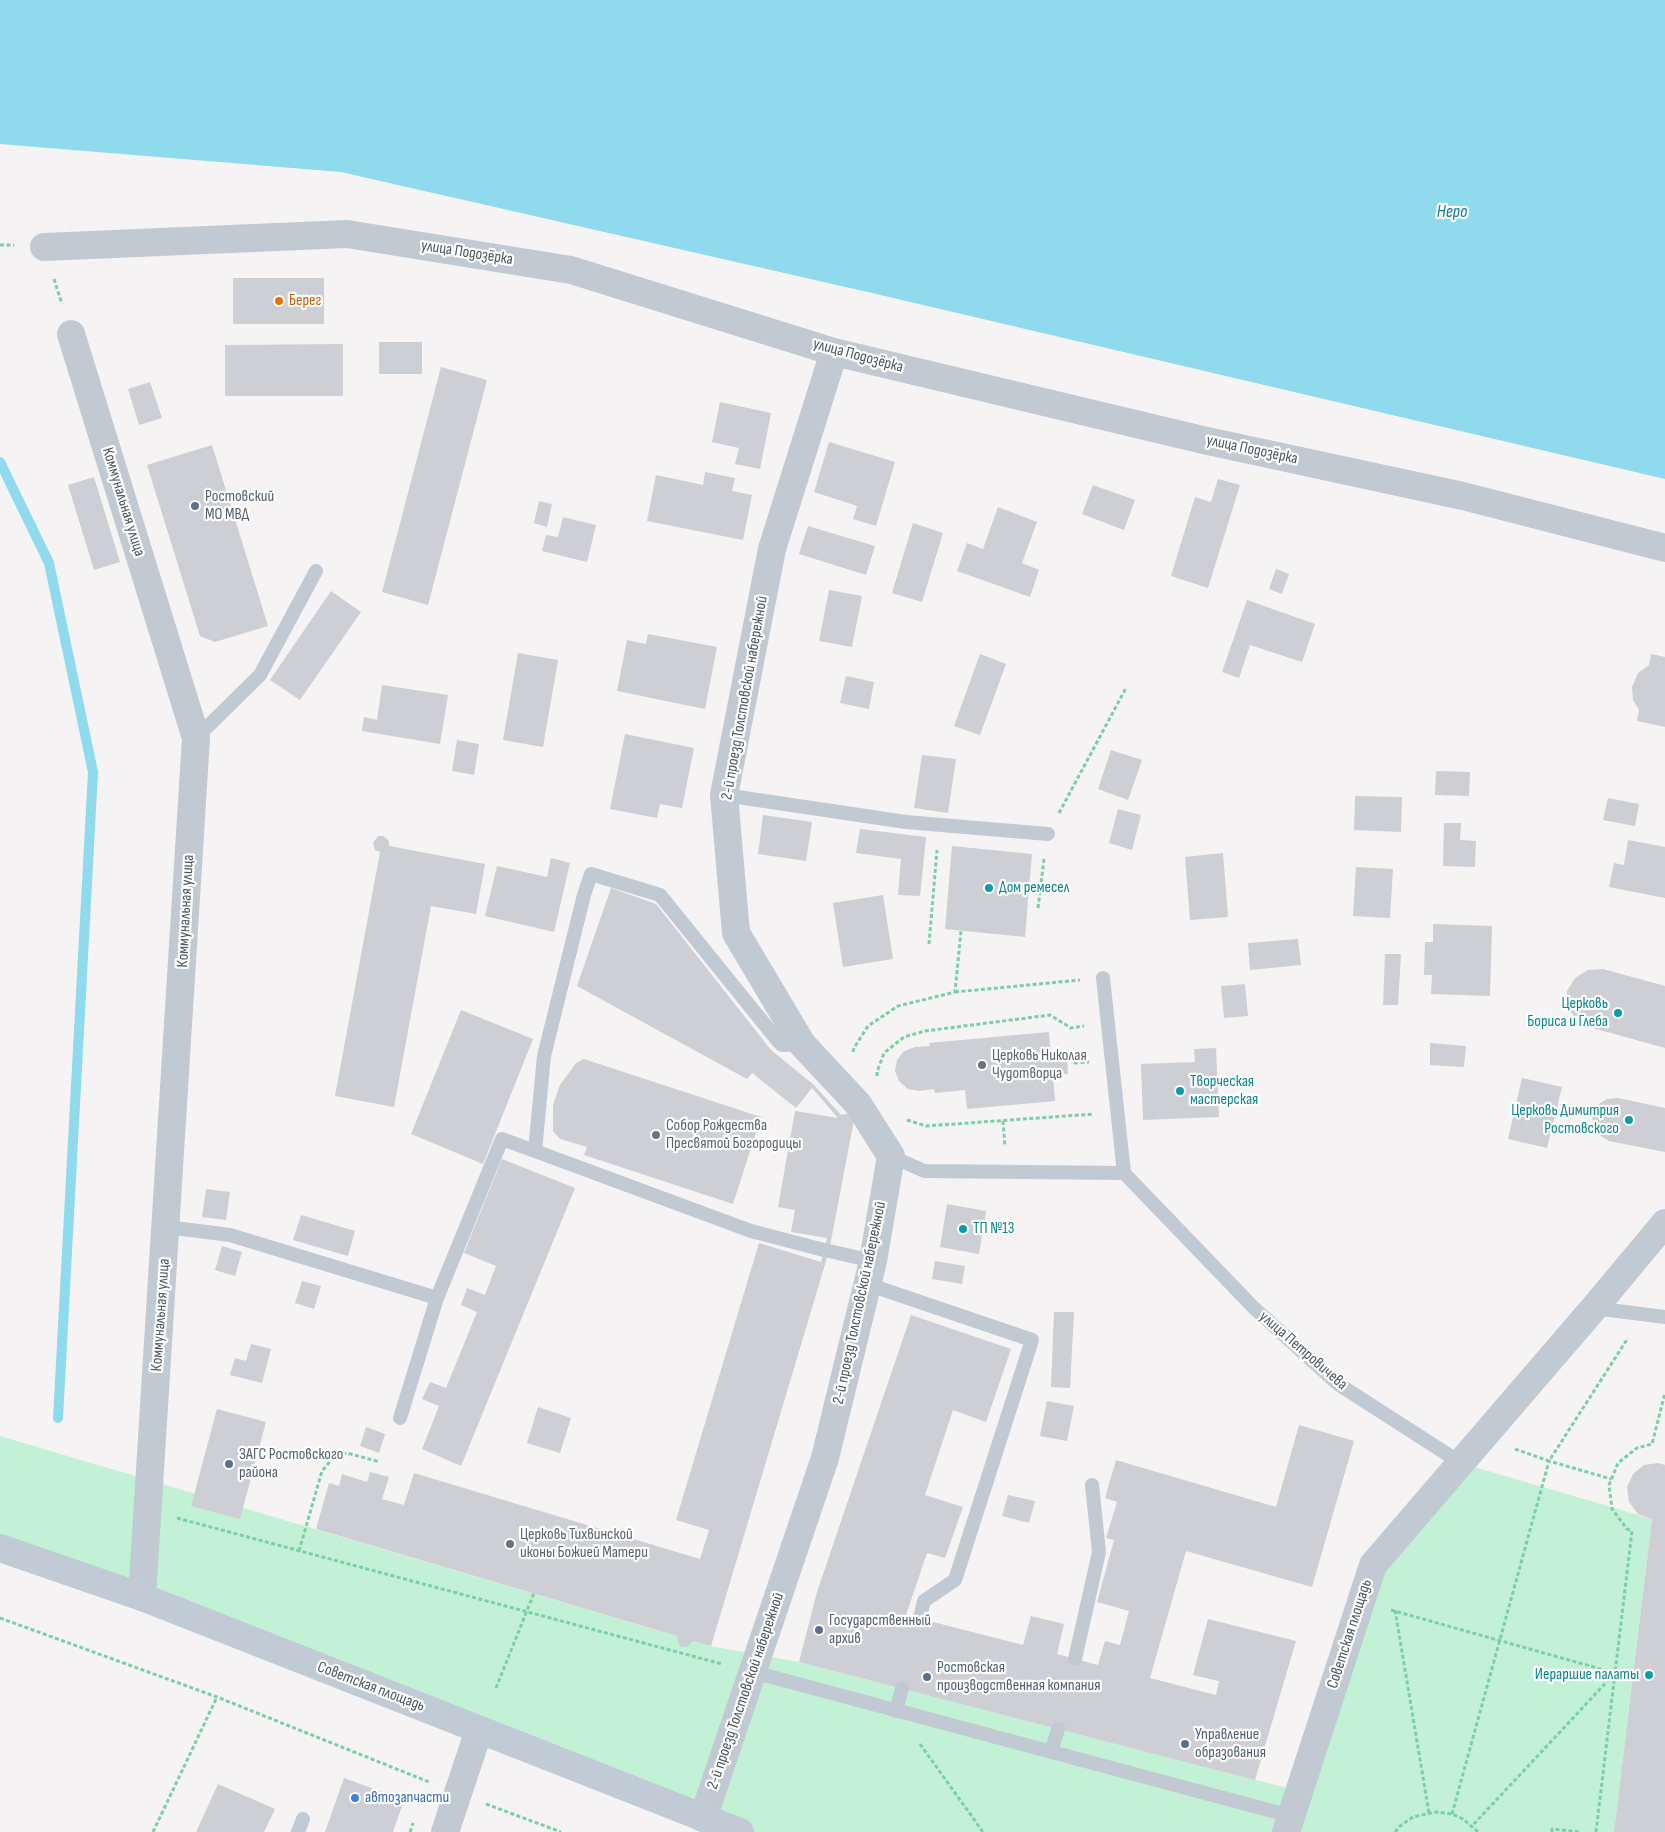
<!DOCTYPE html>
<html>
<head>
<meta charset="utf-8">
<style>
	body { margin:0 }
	canvas { display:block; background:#f5f3f3 }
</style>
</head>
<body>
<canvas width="1665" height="1832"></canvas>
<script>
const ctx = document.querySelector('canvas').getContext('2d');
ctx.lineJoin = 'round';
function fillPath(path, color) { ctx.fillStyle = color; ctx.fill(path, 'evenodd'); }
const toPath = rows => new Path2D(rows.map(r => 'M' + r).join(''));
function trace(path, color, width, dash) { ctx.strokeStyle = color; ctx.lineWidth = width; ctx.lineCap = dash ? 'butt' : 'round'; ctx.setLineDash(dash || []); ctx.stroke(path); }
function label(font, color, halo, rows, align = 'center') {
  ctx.font = font + ' "Sofia Sans Condensed",sans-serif'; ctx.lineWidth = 4.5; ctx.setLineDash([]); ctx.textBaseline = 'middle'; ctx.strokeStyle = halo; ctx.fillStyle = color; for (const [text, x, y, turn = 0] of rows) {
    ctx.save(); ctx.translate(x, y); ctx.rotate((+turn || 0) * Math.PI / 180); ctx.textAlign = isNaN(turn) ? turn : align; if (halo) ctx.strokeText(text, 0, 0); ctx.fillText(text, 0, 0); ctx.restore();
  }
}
fillPath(toPath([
	[0,1436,710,1646,799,1662,1299,1791,1373,1565,1461,1463,1652,1519,1614,1832,740,1832,0,1548]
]), '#c3f1d5');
fillPath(toPath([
	[0,0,1665,0,1665,479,872,293,341,172,0,144]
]), '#90daee');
trace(toPath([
	[0,462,49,563,93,772,58,1418]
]), '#90daee', 10);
fillPath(toPath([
	[233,278,324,278,324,324,233,324],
	[379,342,422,342,422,374,379,374],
	[343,344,343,396,225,396,225,345],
	[441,367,487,380,428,605,382,592],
	[150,382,162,418,139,425,128,389],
	[720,402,771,413,760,469,735,464,739,448,712,442],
	[829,442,895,462,876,526,853,519,857,506,814,492],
	[212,445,268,626,215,642,200,636,147,465],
	[705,472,735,478,732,491,752,495,743,540,647,521,656,475,703,485],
	[94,477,120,562,94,570,68,485],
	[1218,479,1240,485,1208,588,1171,576,1195,497,1211,502],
	[1093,485,1135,500,1124,530,1082,514],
	[539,501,552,504,547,527,534,523],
	[998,507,1037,522,1022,563,1039,570,1030,597,957,571,967,543,983,549],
	[563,517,596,525,587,562,542,551,546,535,558,537],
	[913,523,943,533,922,602,892,593],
	[808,526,875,546,866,575,799,554],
	[1276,569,1289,574,1282,594,1269,589],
	[829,590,862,596,852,647,819,641],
	[331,591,361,612,300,700,270,680],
	[1247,600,1315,624,1302,662,1250,645,1239,678,1222,672],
	[648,634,717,647,705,709,617,691,627,640,646,644],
	[518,653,558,660,543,747,503,740],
	[980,654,1006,664,980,735,954,726],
	[1651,654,1665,657,1665,727,1637,721,1639,710,1633,700,1632,687,1638,673,1649,665],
	[846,676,874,682,869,709,840,703],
	[382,685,448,695,440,744,362,731,364,717,377,720],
	[625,734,694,748,682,808,660,804,657,818,610,809],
	[457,740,479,744,474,775,452,771],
	[1111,750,1142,760,1128,800,1098,789],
	[922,755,956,759,948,813,914,808],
	[1436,771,1470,772,1469,796,1435,795],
	[1355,796,1402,797,1401,832,1354,830],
	[1608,798,1639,804,1635,826,1603,820],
	[1118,809,1141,815,1132,850,1109,843],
	[763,815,812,822,806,861,758,854],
	[1444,823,1461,823,1460,840,1476,841,1475,867,1443,866],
	[860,829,926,837,920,896,898,895,901,859,856,853],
	[378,836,383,836,386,838,389,841,389,846,485,864,476,914,431,906,394,1107,335,1096,380,852,375,850,373,843],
	[1628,840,1665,847,1665,898,1609,887,1614,863,1624,865],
	[952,846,1032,854,1025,937,945,929],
	[1223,853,1228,917,1190,920,1185,857],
	[551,858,570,863,554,932,485,916,497,866,547,877],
	[1356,867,1393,869,1390,918,1353,916],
	[611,888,656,904,771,1050,814,1085,841,1115,849,1113,854,1120,829,1251,711,1646,693,1641,687,1647,682,1647,679,1645,677,1636,316,1529,329,1483,339,1486,342,1474,367,1482,370,1472,389,1477,382,1499,404,1505,414,1473,700,1559,709,1530,676,1520,759,1243,821,1262,827,1238,791,1232,795,1210,778,1207,795,1111,838,1118,812,1088,796,1108,752,1073,747,1079,577,986],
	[883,895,893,959,843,967,833,903],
	[1433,924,1492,926,1490,996,1431,994,1432,975,1424,975,1425,942,1433,942],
	[1298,939,1301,965,1250,970,1248,943],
	[1385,954,1401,954,1398,1005,1383,1005],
	[1603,969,1665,986,1665,1048,1589,1027,1576,1019,1567,1007,1567,991,1575,978,1588,970],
	[1245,984,1248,1016,1224,1018,1221,986],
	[461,1010,533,1039,483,1164,411,1134],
	[1049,1032,1051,1057,1067,1055,1068,1074,1053,1075,1055,1101,967,1109,965,1090,935,1093,934,1089,919,1091,908,1089,899,1081,895,1071,897,1060,904,1051,915,1047,930,1046,929,1043],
	[1430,1043,1466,1046,1464,1067,1430,1065],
	[1216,1048,1219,1117,1143,1120,1141,1064,1195,1062,1194,1049],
	[584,1059,761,1117,733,1204,584,1155,587,1147,560,1139,553,1131,553,1105,560,1085,576,1063],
	[1522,1078,1562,1087,1547,1148,1508,1139],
	[1618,1098,1665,1108,1665,1152,1609,1141,1599,1135,1593,1126,1592,1115,1597,1105,1607,1099],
	[502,1159,575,1188,461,1466,422,1449,439,1406,422,1399,430,1382,446,1388,477,1312,461,1305,467,1288,485,1295,496,1266,464,1253],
	[206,1189,230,1192,226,1220,202,1217],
	[947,1204,986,1211,979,1254,940,1247],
	[301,1215,355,1231,348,1256,293,1240],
	[222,1246,242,1252,235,1276,215,1270],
	[935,1261,965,1266,962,1284,932,1279],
	[302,1281,321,1286,314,1309,295,1303],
	[1054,1312,1074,1312,1070,1388,1051,1387],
	[911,1315,1011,1349,986,1422,953,1410,925,1495,963,1507,945,1558,927,1553,906,1615,1023,1645,1031,1616,1064,1624,1057,1654,1098,1665,1105,1641,1120,1645,1129,1611,1097,1602,1114,1540,1106,1538,1117,1502,1105,1498,1116,1460,1276,1507,1299,1425,1354,1441,1312,1587,1186,1551,1150,1678,1216,1695,1219,1681,1193,1675,1208,1619,1296,1641,1255,1780,799,1662,817,1592],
	[251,1344,271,1349,262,1383,230,1375,235,1358,246,1361],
	[1047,1401,1074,1406,1067,1441,1040,1436],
	[538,1407,571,1418,560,1453,527,1443],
	[217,1409,266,1422,240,1519,191,1506],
	[366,1427,385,1434,379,1453,360,1446],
	[1658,1463,1665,1465,1665,1832,1614,1832,1652,1519,1638,1514,1629,1502,1627,1487,1633,1474,1644,1465],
	[1008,1495,1035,1501,1029,1523,1002,1516],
	[344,1778,404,1800,393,1832,325,1832],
	[218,1784,275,1809,264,1832,196,1832]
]), '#cdcfd5');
trace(toPath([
	[0,245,14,245],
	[54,279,62,304],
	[1059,813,1126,688],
	[1038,908,1044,859],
	[929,944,937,850],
	[955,992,1080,980],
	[853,1052,854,1048,868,1026,898,1006,955,992,961,931],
	[1074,1063,1089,1062],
	[877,1076,877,1072,884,1053,904,1037,925,1031,1050,1015,1071,1028,1084,1026],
	[907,1120,926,1126,1094,1114],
	[1003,1121,1005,1147],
	[1515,1449,1549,1461,1628,1338],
	[177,1518,722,1664],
	[299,1551,322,1471,334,1457,347,1453,380,1462],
	[1391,1610,1615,1673,1472,1826],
	[1395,1610,1429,1813],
	[0,1618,217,1697,429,1782],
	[496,1688,534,1593],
	[920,1744,983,1832],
	[486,1804,561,1832],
	[1452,1814,1549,1461,1611,1479],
	[153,1832,217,1697],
	[410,1832,413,1823],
	[1395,1832,1400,1826,1413,1817,1436,1812,1452,1814,1463,1819,1478,1832],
	[1552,1832,1552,1829,1580,1832],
	[1596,1832,1632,1531,1627,1529,1612,1509,1609,1485,1618,1463,1637,1448,1652,1444,1665,1393]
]), '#7ad0a6', 3, [4, 2.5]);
trace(toPath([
	[196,738,260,675,316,571],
	[724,795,906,822,1048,834],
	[1103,978,1124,1173,1254,1308,1338,1384,1461,1463],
	[535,1151,751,1231,824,1250],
	[891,1156,924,1171,1124,1173],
	[167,1227,230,1235,437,1298],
	[829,1251,873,1261],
	[867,1284,1032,1340,955,1580,924,1601,920,1618],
	[1594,1308,1665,1317],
	[400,1418,437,1298,502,1139,535,1151,544,1056,584,895,591,874,660,895,778,1041,782,1045,802,1044],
	[1075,1659,1099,1552,1092,1485],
	[753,1672,1291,1816],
	[896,1711,902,1688],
	[1051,1752,1058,1729],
	[298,1832,303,1819]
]), '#c1cad2', 14);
trace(toPath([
	[44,247,347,234,571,270,834,352,1203,440,1463,496,1665,548],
	[71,334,196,738,142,1597],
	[703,1818,825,1458,873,1261,891,1156,858,1104,802,1044,736,933,724,795,772,549,834,352],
	[445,1832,479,1730],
	[1286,1832,1373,1565,1594,1308,1665,1223]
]), '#c1cad2', 28);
trace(toPath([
	[0,1548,142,1597,740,1832]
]), '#c1cbd6', 28);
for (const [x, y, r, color] of [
	[279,301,5,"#e8710a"],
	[195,506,5,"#5c6f8a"],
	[989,888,5,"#0f9aa8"],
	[1618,1013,5,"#0f9aa8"],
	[982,1065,5,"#6b7280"],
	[1180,1091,5,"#0f9aa8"],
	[1629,1120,5,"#0f9aa8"],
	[656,1135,5,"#6b7280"],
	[963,1229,5,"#0f9aa8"],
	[229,1464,5,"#5c6f8a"],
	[510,1544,5,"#6b7280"],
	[819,1630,5,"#5c6f8a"],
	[1649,1675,5,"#0f9aa8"],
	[927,1677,5,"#5c6f8a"],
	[1185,1744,5,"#5c6f8a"],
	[355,1798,5,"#3f7fe0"]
]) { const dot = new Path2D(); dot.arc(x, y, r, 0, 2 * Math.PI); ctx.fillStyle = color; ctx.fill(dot); trace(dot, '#fff', 2); }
label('16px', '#4a5661', '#fff', [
	["улица Подозёрка",467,253,9],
	["улица Подозёрка",858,356,15],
	["улица Подозёрка",1252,450,12],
	["Коммунальная улица",123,502,73],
	["2-й проезд Толстовской набережной",745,698,-80],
	["Коммунальная улица",186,911,-87],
	["2-й проезд Толстовской набережной",860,1303,-78],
	["Коммунальная улица",161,1315,-86],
	["улица Петровичева",1303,1351,41],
	["Советская площадь",1350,1634,-72],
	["Советская площадь",371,1687,21],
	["2-й проезд Толстовской набережной",746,1691,-71]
]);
label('16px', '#c56008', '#fff', [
	["Берег",289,301]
], 'left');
label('16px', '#4e5e75', '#fff', [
	["Ростовский",205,497],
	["МО МВД",205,515],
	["ЗАГС Ростовского",239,1455],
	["района",239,1473],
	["Государственный",829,1621],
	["архив",829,1639],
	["Ростовская",937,1668],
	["производственная компания",937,1686],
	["Управление",1195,1735],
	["образования",1195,1753]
], 'left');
label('16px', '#0d838f', '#fff', [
	["Дом ремесел",999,888],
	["Церковь",1608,1004,"right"],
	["Бориса и Глеба",1608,1022,"right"],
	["Творческая",1190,1082],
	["мастерская",1190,1100],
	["Церковь Димитрия",1619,1111,"right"],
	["Ростовского",1619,1129,"right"],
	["ТП №13",973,1229],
	["Иераршие палаты",1639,1675,"right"]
], 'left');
label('16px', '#5b616d', '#fff', [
	["Церковь Николая",992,1056],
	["Чудотворца",992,1074],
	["Собор Рождества",666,1126],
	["Пресвятой Богородицы",666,1144],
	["Церковь Тихвинской",520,1535],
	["иконы Божией Матери",520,1553]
], 'left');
label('16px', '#366cbe', '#fff', [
	["автозапчасти",365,1798]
], 'left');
label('italic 18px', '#0c7c9b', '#fff', [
	["Неро",1452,212]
]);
</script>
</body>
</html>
